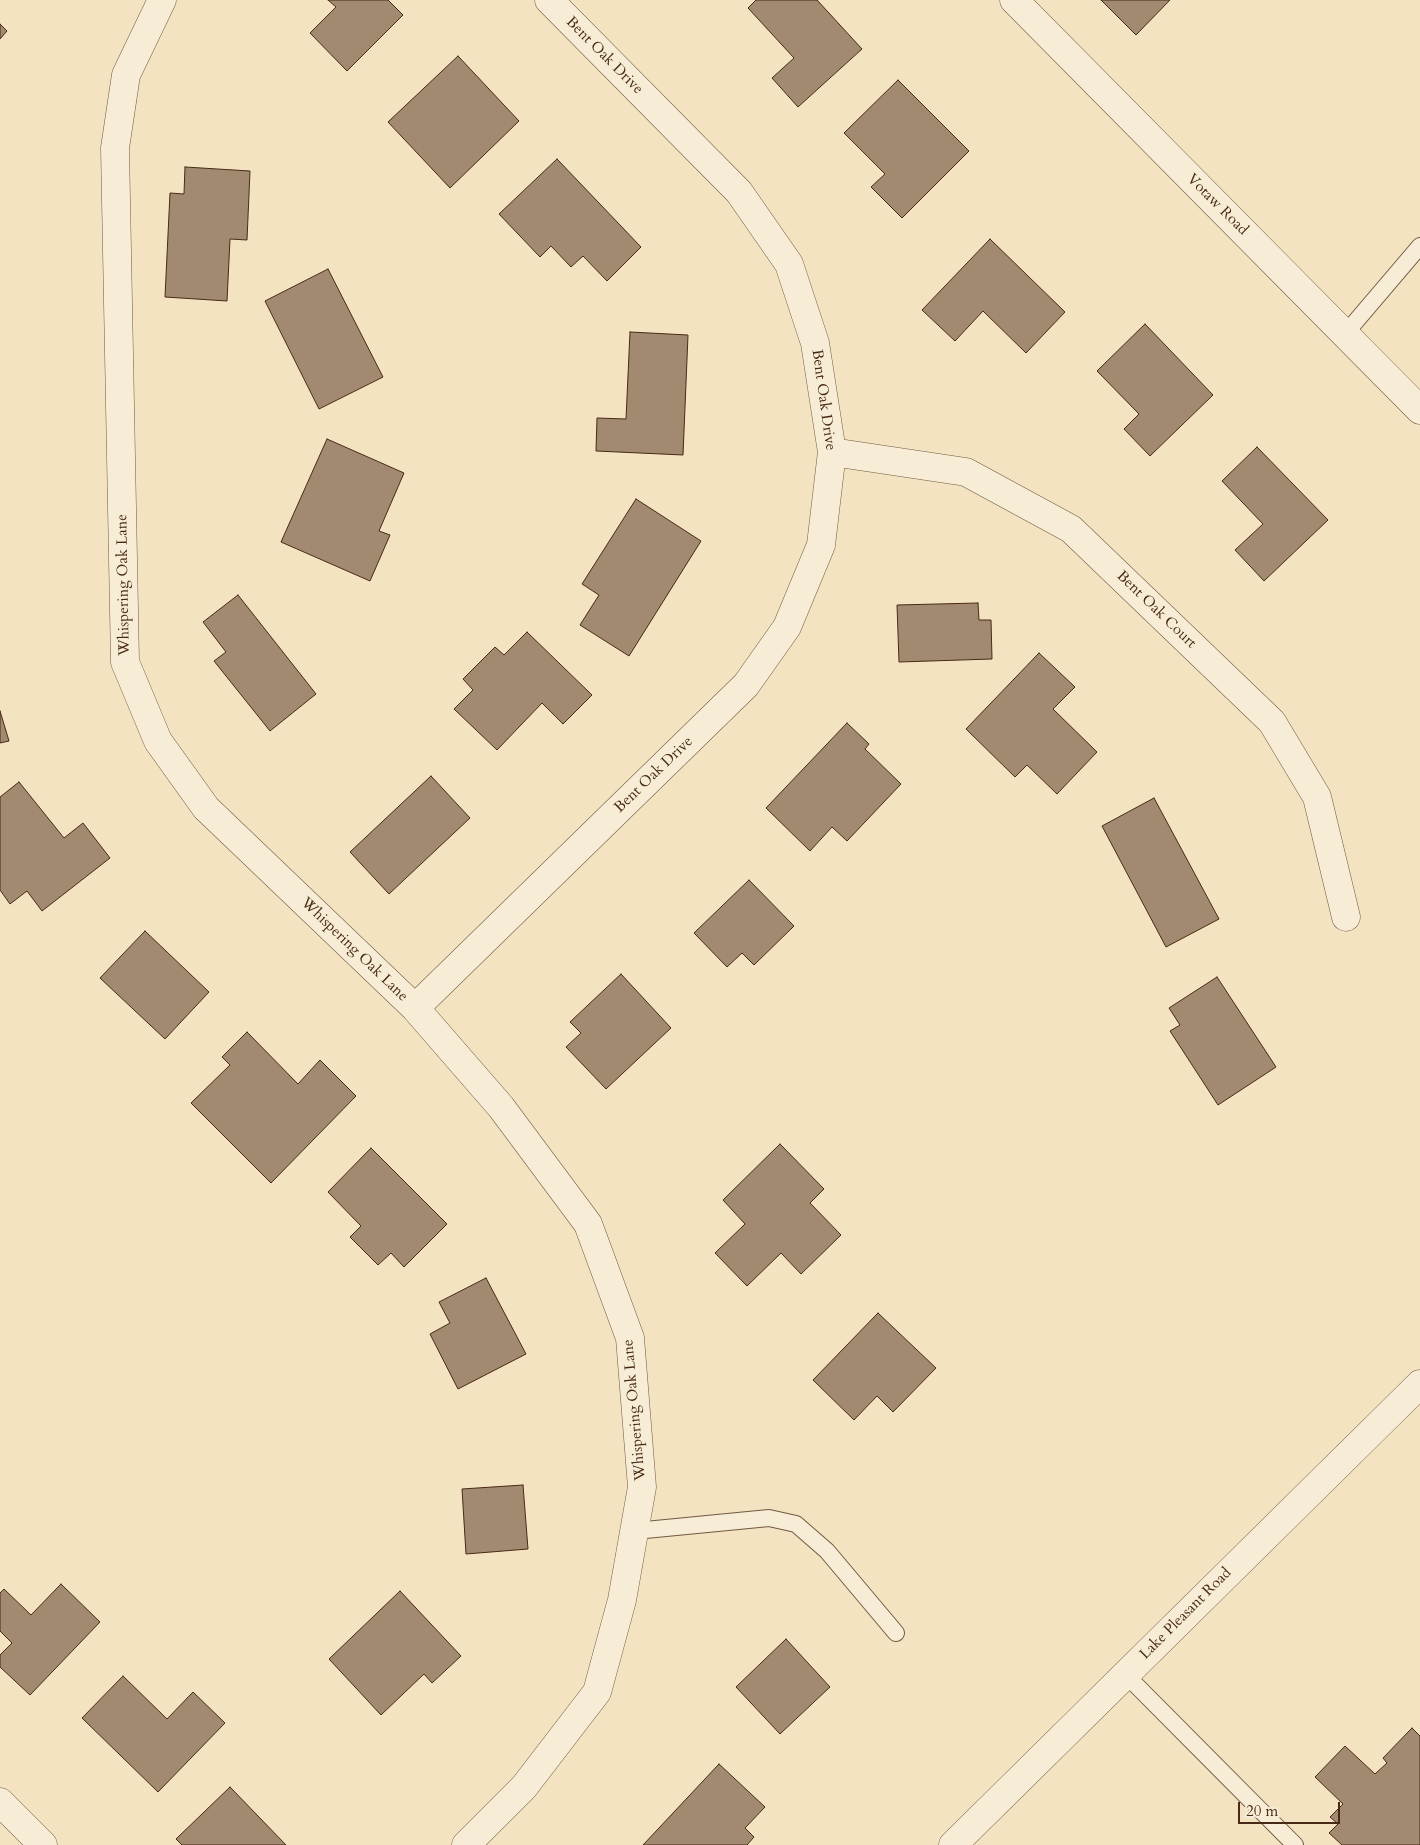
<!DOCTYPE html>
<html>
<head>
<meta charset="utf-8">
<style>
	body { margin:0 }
	#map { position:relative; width:1420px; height:1845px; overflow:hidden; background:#f3e3c1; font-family:Cardo,serif }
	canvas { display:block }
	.scale { position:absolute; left:1238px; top:1802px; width:102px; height:22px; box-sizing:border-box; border:2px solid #482916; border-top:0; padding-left:6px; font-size:15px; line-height:18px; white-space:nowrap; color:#482916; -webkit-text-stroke:4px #f7edd7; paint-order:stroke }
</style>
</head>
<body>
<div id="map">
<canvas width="1420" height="1845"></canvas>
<div class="scale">20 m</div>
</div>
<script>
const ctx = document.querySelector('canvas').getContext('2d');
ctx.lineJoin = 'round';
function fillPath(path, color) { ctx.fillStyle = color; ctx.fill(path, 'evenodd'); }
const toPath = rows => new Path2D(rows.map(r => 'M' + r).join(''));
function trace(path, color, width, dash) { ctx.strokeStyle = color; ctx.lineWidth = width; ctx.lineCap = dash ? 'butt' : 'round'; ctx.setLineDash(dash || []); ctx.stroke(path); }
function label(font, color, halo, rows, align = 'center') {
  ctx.font = font + ' Cardo,serif'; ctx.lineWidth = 4; ctx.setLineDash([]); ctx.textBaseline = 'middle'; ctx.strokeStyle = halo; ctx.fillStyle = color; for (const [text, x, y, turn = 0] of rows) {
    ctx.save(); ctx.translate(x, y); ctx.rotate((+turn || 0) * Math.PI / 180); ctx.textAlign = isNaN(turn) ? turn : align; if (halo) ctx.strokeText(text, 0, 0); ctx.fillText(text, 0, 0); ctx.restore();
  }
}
const building = toPath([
	[328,0,388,0,403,15,347,71,310,33,336,7,328,0],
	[756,0,817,0,862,49,798,107,772,78,794,58,748,8,756,0],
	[1101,0,1170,0,1136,35,1101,0],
	[0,24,7,31,0,39,0,24],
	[458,56,519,121,450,188,388,122,458,56],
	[898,80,969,151,902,218,871,187,885,174,844,133,898,80],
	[557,159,641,247,607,281,583,256,571,267,551,246,540,257,499,214,557,159],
	[185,167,250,171,247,240,230,239,227,301,165,297,170,193,184,194,185,167],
	[990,239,1065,312,1026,353,983,311,955,341,922,310,990,239],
	[328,269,383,377,319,409,265,301,328,269],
	[1145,324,1213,395,1150,456,1124,429,1139,414,1097,371,1145,324],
	[630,332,688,335,683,455,596,451,597,418,626,419,630,332],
	[327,439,404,473,379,531,390,535,370,581,281,542,327,439],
	[1257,447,1328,520,1264,581,1235,550,1263,524,1222,481,1257,447],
	[636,499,701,541,629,656,580,625,599,595,582,584,636,499],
	[238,595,316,694,270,731,214,661,226,652,203,622,238,595],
	[978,603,979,620,991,620,992,659,899,662,897,605,978,603],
	[527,632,592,695,563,724,542,703,497,750,454,709,473,690,463,679,495,647,504,655,527,632],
	[1039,653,1075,687,1053,709,1097,752,1057,794,1027,765,1015,777,966,729,1039,653],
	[0,711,9,741,0,743,0,711],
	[847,723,869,744,865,749,901,784,847,841,832,827,810,851,766,808,847,723],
	[431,776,470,818,389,894,350,852,431,776],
	[19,782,64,838,83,823,110,858,42,911,27,891,10,904,0,890,0,797,19,782],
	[1154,798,1219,919,1166,947,1102,826,1154,798],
	[749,880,794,926,754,965,742,953,727,967,694,933,749,880],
	[145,931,209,992,165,1039,100,978,145,931],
	[621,974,671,1028,606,1089,566,1047,581,1033,570,1022,621,974],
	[1217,977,1276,1067,1218,1105,1170,1031,1180,1025,1169,1008,1217,977],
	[247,1032,298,1084,320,1060,356,1096,271,1183,191,1103,230,1065,222,1057,247,1032],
	[780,1144,824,1189,810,1203,841,1235,801,1274,781,1253,747,1286,715,1253,745,1224,723,1200,780,1144],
	[371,1148,447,1224,404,1267,391,1253,378,1265,350,1237,361,1226,328,1192,371,1148],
	[486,1278,526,1354,458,1389,430,1334,450,1323,439,1302,486,1278],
	[878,1313,936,1368,893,1412,877,1396,854,1420,813,1380,878,1313],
	[523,1485,528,1549,466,1554,462,1489,523,1485],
	[61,1584,100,1622,30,1695,0,1667,0,1655,12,1643,0,1631,0,1593,4,1589,31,1615,61,1584],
	[400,1591,461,1656,432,1683,424,1674,381,1715,329,1659,400,1591],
	[786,1639,830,1687,780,1734,736,1687,786,1639],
	[123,1676,167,1719,193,1692,225,1723,158,1792,82,1718,123,1676],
	[1412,1728,1420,1736,1420,1845,1342,1845,1329,1833,1338,1824,1330,1817,1343,1804,1315,1777,1345,1746,1375,1774,1387,1763,1383,1758,1412,1728],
	[719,1764,765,1807,745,1828,754,1837,747,1845,643,1845,719,1764],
	[230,1787,286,1845,182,1845,176,1839,230,1787]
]);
fillPath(building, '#a18a6f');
trace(building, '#482916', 1);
const service = toPath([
	[1345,334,1420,246],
	[635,1531,769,1518,796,1524,827,1551,896,1633],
	[1125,1674,1295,1845]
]);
const minor = toPath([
	[162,0,126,75,115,148,125,662,158,741,206,808,415,1008,501,1107,588,1224,630,1338,642,1487,622,1600,597,1692,524,1787,466,1845],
	[832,452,966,472,1071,529,1272,722,1317,797,1346,917],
	[415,1008,746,685,787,627,821,545,832,452,815,343,789,264,739,192,549,0],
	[0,1802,43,1845]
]);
const tertiary = toPath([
	[1014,0,1420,410],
	[953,1845,1420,1384]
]);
trace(service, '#735841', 18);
trace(minor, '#735841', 29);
trace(tertiary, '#735841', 29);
trace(service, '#f7edd7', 16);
trace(minor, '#f7edd7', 28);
trace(tertiary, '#f7edd7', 28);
label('15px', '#482916', '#f7edd7', [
	["Bent Oak Drive",604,56,45],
	["Votaw Road",1217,205,45],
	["Bent Oak Drive",823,400,82],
	["Whispering Oak Lane",124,585,-91],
	["Bent Oak Court",1156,610,44],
	["Bent Oak Drive",654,775,-44],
	["Whispering Oak Lane",354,950,44],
	["Whispering Oak Lane",635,1410,-95],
	["Lake Pleasant Road",1186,1614,-45]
]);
</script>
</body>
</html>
